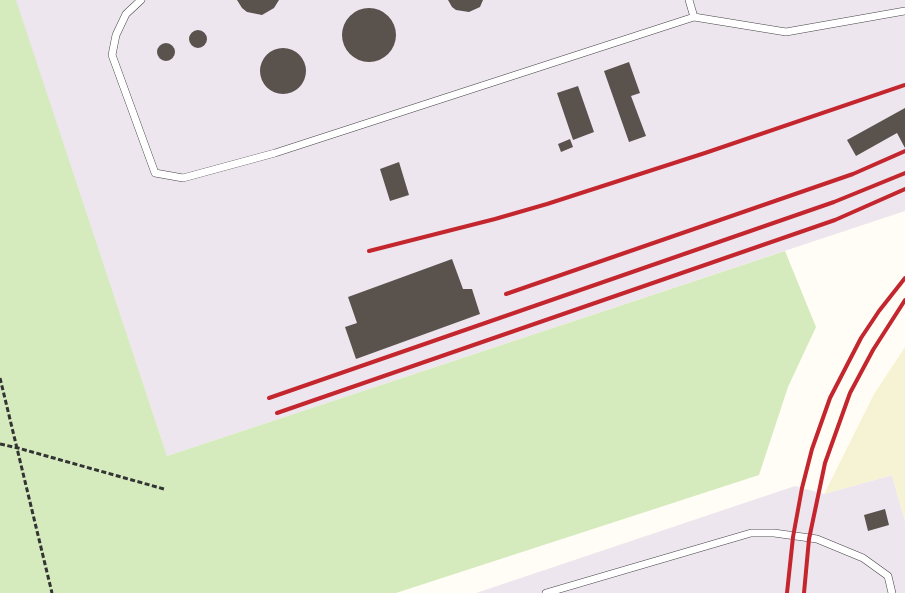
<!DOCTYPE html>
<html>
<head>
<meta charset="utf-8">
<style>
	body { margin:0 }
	canvas { display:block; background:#fffdf5 }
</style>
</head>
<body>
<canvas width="905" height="593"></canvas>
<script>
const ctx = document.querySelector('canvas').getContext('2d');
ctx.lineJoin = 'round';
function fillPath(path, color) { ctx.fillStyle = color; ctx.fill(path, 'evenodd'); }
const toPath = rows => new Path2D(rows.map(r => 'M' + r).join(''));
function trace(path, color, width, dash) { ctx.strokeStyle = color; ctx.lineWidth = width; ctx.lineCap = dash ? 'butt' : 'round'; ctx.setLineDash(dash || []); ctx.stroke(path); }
fillPath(toPath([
	[15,0,905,0,905,211,167,456],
	[892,475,905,521,905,593,476,593,795,486,824,494]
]), '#eee6ef');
fillPath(toPath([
	[905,347,905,521,892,475,824,494,874,394]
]), '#f6f3d4');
fillPath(toPath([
	[0,0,16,0,167,456,785,251,816,327,788,387,759,475,396,593,0,593]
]), '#d5ebbd');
fillPath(toPath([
	[237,0,279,0,274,8,262,15,247,12,242,8],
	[448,0,483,0,480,7,469,12,456,10,452,7],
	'342 35a27 27 0 1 1 54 0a27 27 0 1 1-54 0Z',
	'189 39a9 9 0 1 1 18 0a9 9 0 1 1-18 0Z',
	'157 52a9 9 0 1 1 18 0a9 9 0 1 1-18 0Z',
	'260 71a23 23 0 1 1 46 0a23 23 0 1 1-46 0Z',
	[629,62,640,93,631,96,646,136,629,142,604,71],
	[578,86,594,132,573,140,557,93],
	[905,108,905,148,897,133,856,156,847,140],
	[570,139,573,147,561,152,558,144],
	[399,162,409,195,390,201,380,169],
	[452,259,463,289,472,289,480,314,356,359,345,327,357,323,348,297],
	[885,509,889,525,868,531,864,515]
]), '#5a524d');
const service = toPath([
	[141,0,126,14,116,35,112,55,155,173,183,178,275,153,694,17,689,0],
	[694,17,786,32,905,11],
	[546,593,751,533,774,533,817,539,863,558,888,576,892,593]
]);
trace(service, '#444', 8);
trace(toPath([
	[0,378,52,593],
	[0,444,18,448,164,489]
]), '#333', 3, [5, 2.5]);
trace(service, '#fff', 7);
trace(toPath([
	[369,251,495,219,547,204,705,153,905,85],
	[506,294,853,174,905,151],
	[269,398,834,202,905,173],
	[277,413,835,220,905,189],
	[787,593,793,537,802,488,812,449,830,398,861,338,879,311,905,278],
	[804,593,809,539,825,463,850,393,873,350,905,300]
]), '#c4262e', 4);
</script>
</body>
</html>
